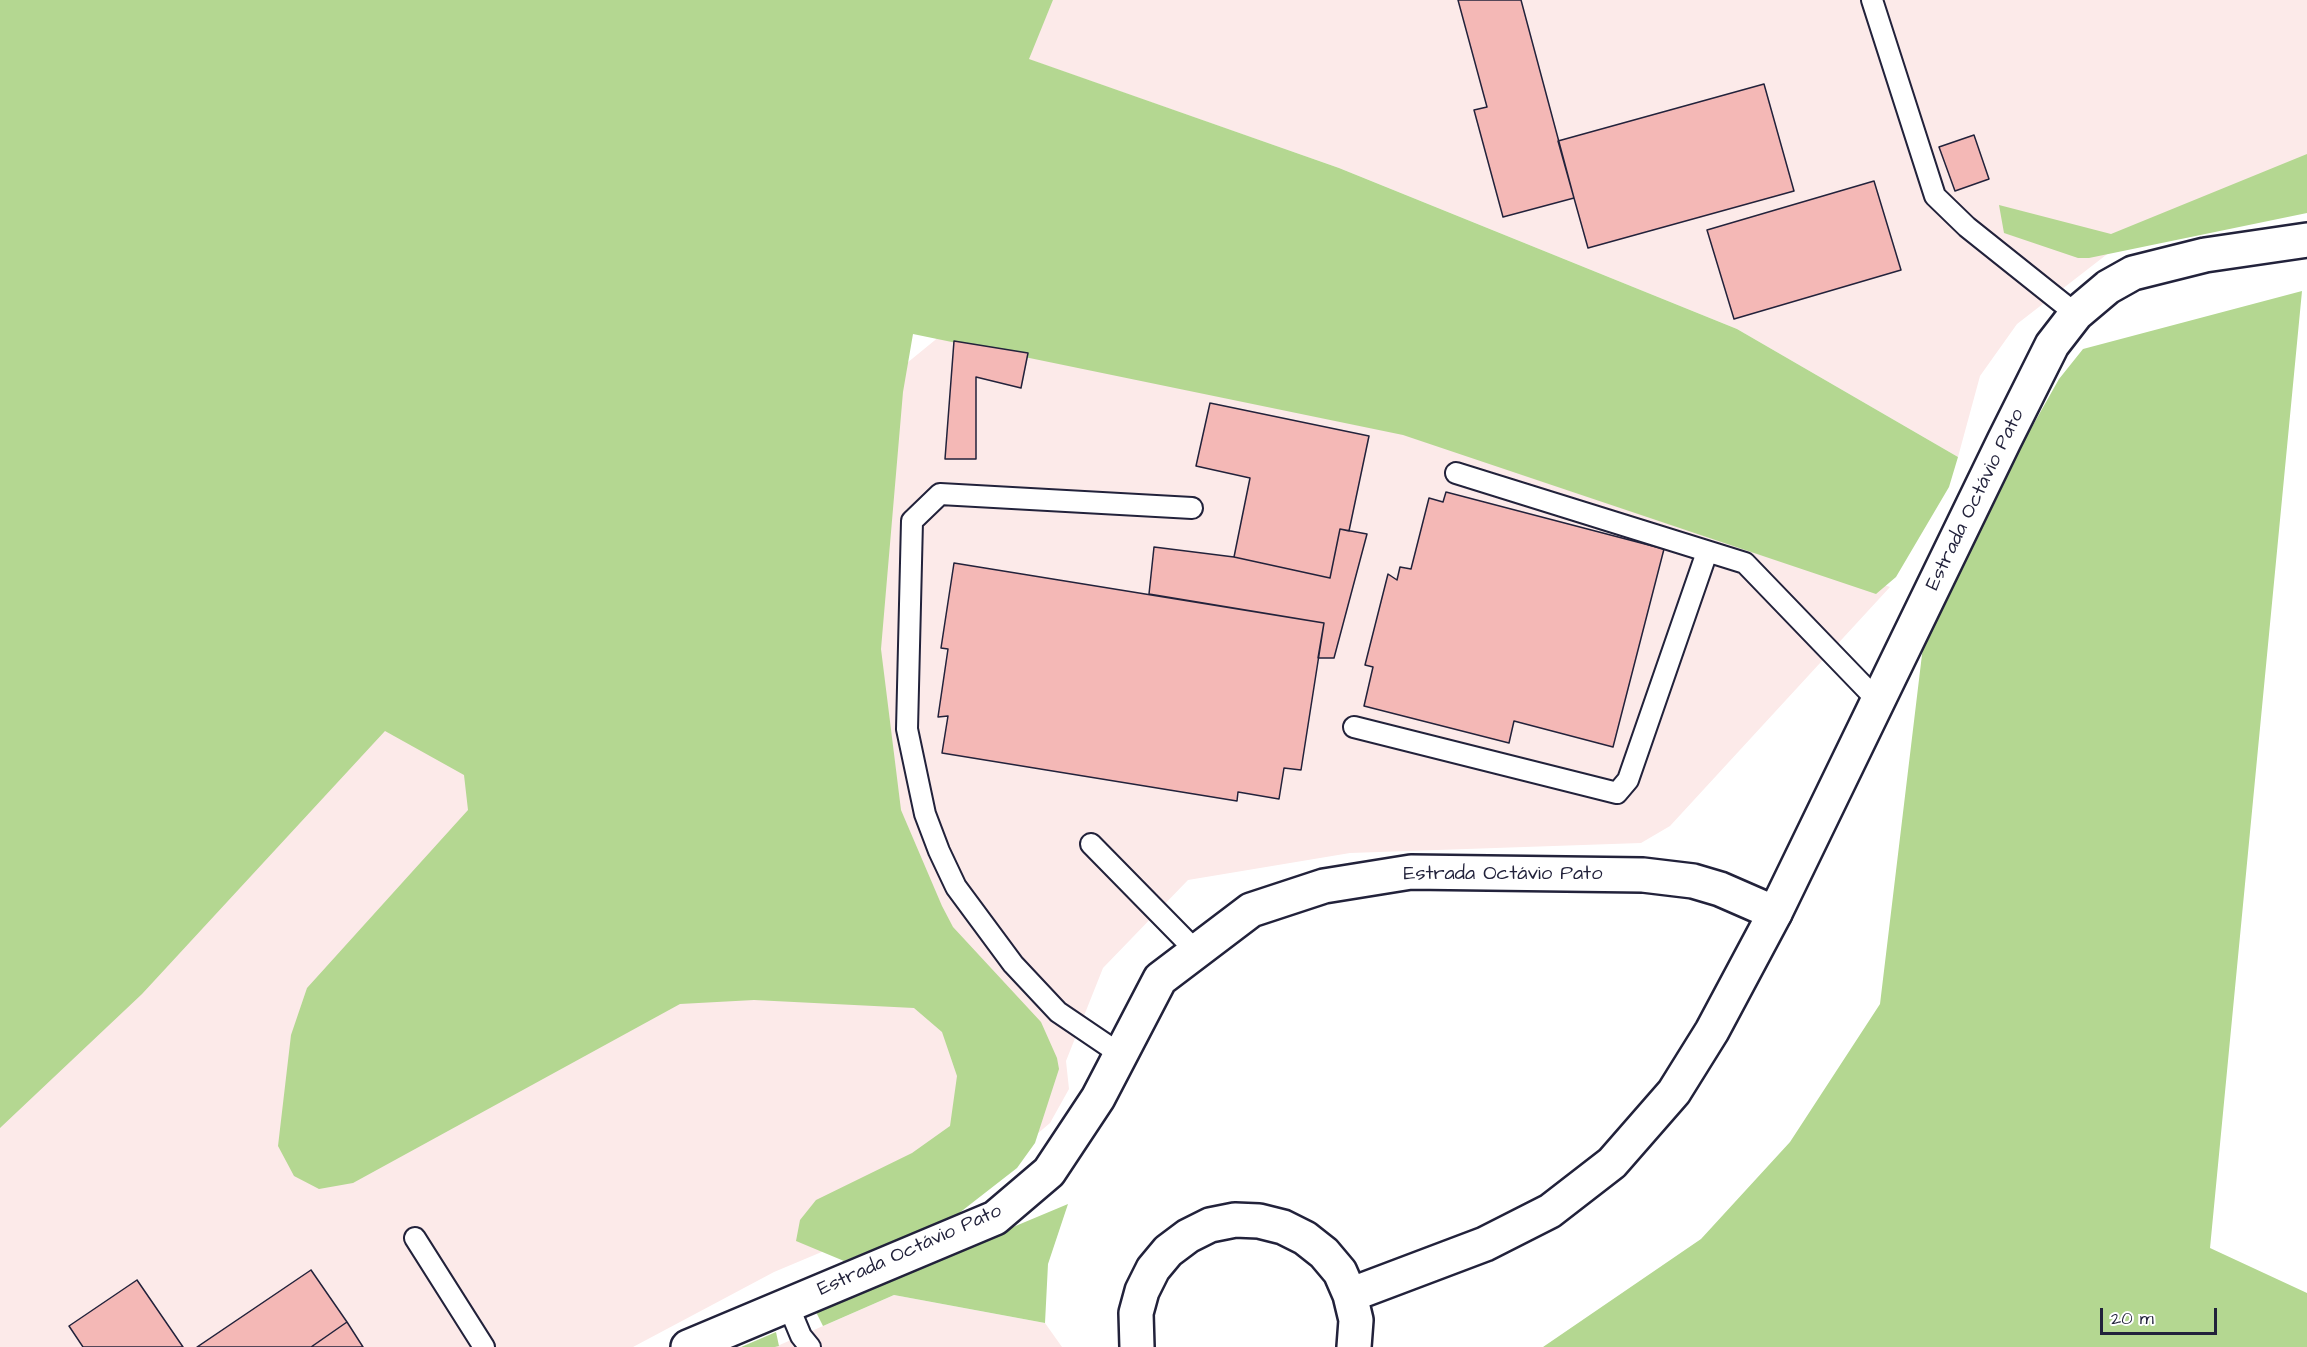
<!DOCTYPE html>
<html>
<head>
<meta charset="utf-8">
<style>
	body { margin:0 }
	#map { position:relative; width:2307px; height:1347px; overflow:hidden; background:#fff; font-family:"Architects Daughter",sans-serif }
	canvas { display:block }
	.scale { position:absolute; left:2100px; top:1308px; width:117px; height:27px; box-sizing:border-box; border:3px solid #22223b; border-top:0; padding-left:8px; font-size:18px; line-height:21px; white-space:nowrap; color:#22223b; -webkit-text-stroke:4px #fff; paint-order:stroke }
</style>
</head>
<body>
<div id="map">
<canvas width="2307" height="1347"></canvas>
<div class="scale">20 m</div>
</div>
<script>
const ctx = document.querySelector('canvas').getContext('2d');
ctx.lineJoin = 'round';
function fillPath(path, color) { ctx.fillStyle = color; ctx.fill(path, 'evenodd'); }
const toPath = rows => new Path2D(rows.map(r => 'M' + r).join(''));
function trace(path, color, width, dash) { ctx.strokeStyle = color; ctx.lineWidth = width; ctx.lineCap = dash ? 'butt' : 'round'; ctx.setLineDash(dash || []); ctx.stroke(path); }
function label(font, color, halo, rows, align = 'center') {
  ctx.font = font + ' "Architects Daughter",sans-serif'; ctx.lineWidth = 4.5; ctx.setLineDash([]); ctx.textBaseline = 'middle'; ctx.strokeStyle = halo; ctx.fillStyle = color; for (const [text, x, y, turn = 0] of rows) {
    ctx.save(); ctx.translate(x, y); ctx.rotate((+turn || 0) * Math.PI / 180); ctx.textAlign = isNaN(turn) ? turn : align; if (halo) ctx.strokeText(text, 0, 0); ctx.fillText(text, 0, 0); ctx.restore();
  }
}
fillPath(toPath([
	[1053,0,2307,0,2307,159,2128,238,2017,324,1980,376,1958,457,1737,329,1339,168,1028,59],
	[951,327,1400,417,1890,587,1670,826,1641,843,1350,853,1188,880,1103,968,1066,1061,1069,1089,1050,1123,974,1188,774,1272,633,1347,0,1347,0,1120,384,711,817,734,885,381],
	[894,1295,1045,1323,1062,1347,775,1347]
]), '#fceae9');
fillPath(toPath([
	[0,0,1053,0,1029,59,1339,168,1737,329,1958,457,1949,487,1896,577,1876,594,1403,435,913,334,903,392,881,649,901,810,942,906,953,927,1041,1022,1057,1058,1059,1069,1035,1143,1017,1168,954,1217,844,1261,796,1241,800,1220,816,1200,912,1153,950,1126,957,1076,942,1032,914,1008,754,1000,680,1004,353,1183,319,1189,294,1176,278,1146,291,1035,307,988,468,810,464,775,385,731,142,994,0,1128],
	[2307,154,2307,213,2089,258,2078,258,2004,233,1999,205,2111,234],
	[2302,291,2210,1248,2307,1293,2307,1347,1543,1347,1701,1239,1790,1142,1880,1004,1927,613,2059,379,2083,349],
	[1068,1204,1048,1264,1045,1323,894,1295,823,1326,815,1310],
	[776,1332,779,1346,775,1347,741,1347]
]), '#b4d791');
const building = toPath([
	[1458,0,1521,0,1574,198,1503,217,1474,110,1487,107,1458,0],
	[1764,84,1794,191,1588,248,1558,141,1764,84],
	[1974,135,1989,179,1955,191,1939,147,1974,135],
	[1874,181,1901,270,1734,319,1707,230,1874,181],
	[954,341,1028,353,1021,388,976,377,976,459,945,459,954,341],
	[1210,403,1369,436,1349,531,1340,529,1330,578,1234,557,1250,478,1196,466,1210,403],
	[1446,492,1664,549,1613,747,1514,721,1509,743,1364,706,1373,667,1365,665,1388,574,1397,580,1400,567,1411,569,1429,498,1443,502,1446,492],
	[1340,529,1367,534,1334,658,1318,658,1324,623,1149,594,1154,547,1234,557,1330,578,1340,529],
	[954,563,1324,623,1301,770,1284,768,1279,799,1238,792,1237,801,942,753,948,716,938,717,948,649,941,648,954,563],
	[311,1270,347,1322,311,1347,197,1347,311,1270],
	[137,1280,183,1347,83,1347,69,1326,137,1280],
	[347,1322,363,1347,311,1347,347,1322]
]);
fillPath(building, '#f4b8b6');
trace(building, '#22223b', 1.5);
const service = toPath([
	[1872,0,1935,196,1967,227,2076,314],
	[1456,473,1745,563,1878,701],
	[1354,727,1617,793,1628,780,1707,552],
	[1091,844,1196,951],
	[1120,1054,1058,1012,1013,964,956,887,939,851,925,814,907,729,912,521,940,494,1192,508],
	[415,1238,484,1347],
	[788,1305,801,1336,810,1347]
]);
const minor = toPath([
	[688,1347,995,1218,1049,1172,1098,1098,1160,979,1251,910,1324,886,1411,872,1643,875,1693,881,1720,889,1775,913]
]);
const tertiary = toPath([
	[1350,1295,1485,1244,1550,1211,1612,1163,1674,1092,1712,1031,1775,913,2004,441,2052,345,2076,314,2108,287,2133,273,2205,255,2307,240],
	[1137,1347,1136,1313,1142,1291,1153,1269,1168,1251,1188,1236,1210,1225,1235,1220,1259,1221,1283,1227,1305,1238,1324,1253,1340,1272,1350,1295,1356,1320,1354,1347]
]);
trace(service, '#22223b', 24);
trace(minor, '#22223b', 38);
trace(tertiary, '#22223b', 38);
trace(service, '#fff', 20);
trace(minor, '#fff', 33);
trace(tertiary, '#fff', 33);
label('20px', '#22223b', '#fff', [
	["Estrada Octávio Pato",1976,500,-64],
	["Estrada Octávio Pato",1503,875],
	["Estrada Octávio Pato",910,1251,-24]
]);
</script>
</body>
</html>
